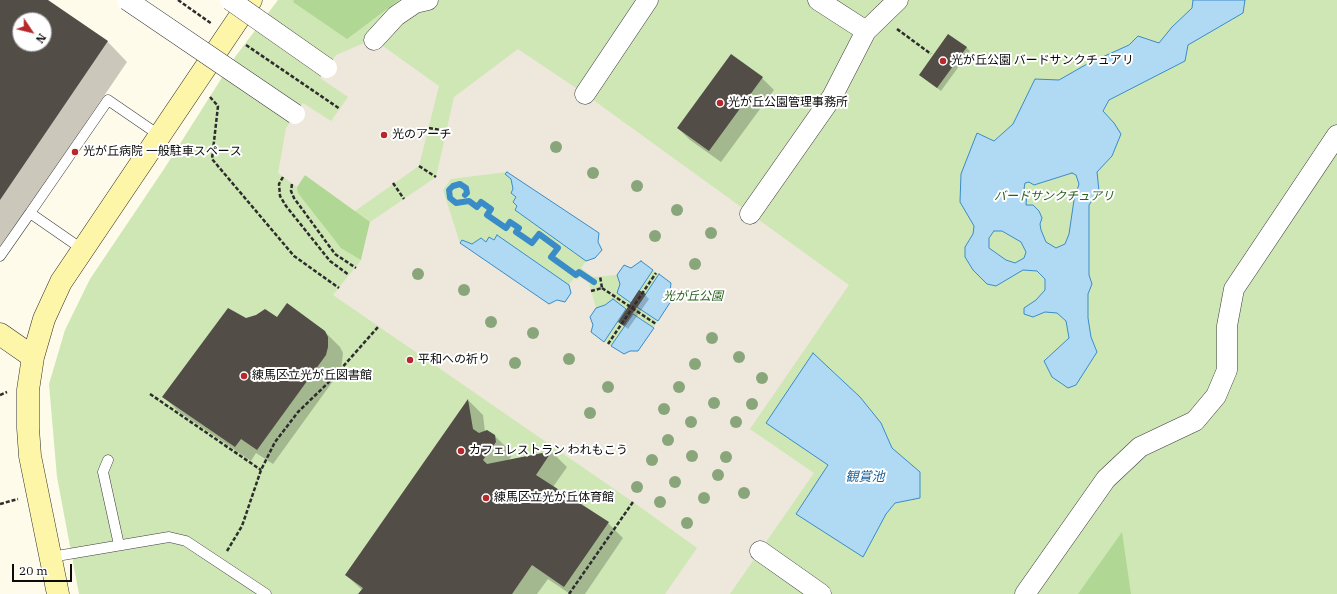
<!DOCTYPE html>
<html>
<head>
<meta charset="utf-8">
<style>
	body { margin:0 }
	#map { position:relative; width:1337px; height:594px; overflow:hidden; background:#fefbea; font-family:"IBM Plex Serif",serif }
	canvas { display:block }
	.north { position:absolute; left:12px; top:12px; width:40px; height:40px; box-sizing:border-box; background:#fff; border:1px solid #9d9d9d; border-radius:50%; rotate:125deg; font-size:11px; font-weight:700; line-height:16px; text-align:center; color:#0b0b0b }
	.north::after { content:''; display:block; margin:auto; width:14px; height:18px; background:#b6282b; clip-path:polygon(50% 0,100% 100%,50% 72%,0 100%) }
	.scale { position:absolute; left:12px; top:564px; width:60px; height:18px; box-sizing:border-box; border:2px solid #0b0b0b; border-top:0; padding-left:5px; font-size:12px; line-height:14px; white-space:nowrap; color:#0b0b0b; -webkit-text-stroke:3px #fff; paint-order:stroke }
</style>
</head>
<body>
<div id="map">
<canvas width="1337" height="594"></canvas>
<div class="north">N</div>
<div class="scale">20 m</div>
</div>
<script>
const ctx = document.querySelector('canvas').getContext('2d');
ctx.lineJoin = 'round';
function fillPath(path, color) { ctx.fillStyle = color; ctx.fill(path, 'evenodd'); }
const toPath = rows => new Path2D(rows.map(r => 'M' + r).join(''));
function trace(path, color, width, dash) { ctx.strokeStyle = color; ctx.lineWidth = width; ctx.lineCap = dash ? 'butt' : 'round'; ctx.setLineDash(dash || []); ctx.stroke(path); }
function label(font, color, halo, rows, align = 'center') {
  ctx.font = font + ' "IBM Plex Serif","Noto Sans JP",serif'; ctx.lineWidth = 4; ctx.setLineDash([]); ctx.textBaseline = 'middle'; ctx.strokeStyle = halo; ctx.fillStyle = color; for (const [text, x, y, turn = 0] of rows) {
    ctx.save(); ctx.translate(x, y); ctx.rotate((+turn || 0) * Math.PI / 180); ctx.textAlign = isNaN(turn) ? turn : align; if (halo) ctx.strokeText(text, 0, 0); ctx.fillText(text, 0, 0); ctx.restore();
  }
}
fillPath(toPath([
	[278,0,1337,0,1337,594,79,594,57,477,49,384,65,330,90,279,164,169,235,57]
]), '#cee7b5');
fillPath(toPath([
	[294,0,399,0,347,39,293,2],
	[305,175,370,222,361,260,341,248,298,193,297,187],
	[1122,532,1131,594,1078,594]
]), '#b1d795');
fillPath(toPath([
	[369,36,439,86,419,166,355,211,305,175,297,187,278,173,286,128,303,103,331,121,348,97,320,78,336,55,364,43],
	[518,49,585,94,849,285,750,429,814,473,730,594,665,594,697,548,633,502,333,295,361,260,370,222,436,177,454,97],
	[507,172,595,258,586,261,581,268,593,277,617,275,624,265,631,268,641,262,671,283,670,292,673,298,638,350,630,351,624,354,591,332,593,325,591,317,596,308,589,283,580,277,577,280,574,278,569,285,571,293,565,302,557,300,460,243,443,190,451,179]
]), '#ede8db');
const water = toPath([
	[1193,0,1245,0,1243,13,1188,45,1185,61,1109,100,1103,111,1114,123,1121,134,1112,156,1097,172,1099,191,1089,205,1089,275,1092,284,1088,294,1088,318,1091,337,1097,352,1076,385,1068,388,1052,377,1044,361,1069,338,1066,321,1057,313,1045,312,1033,317,1024,314,1024,308,1036,300,1045,290,1045,279,1037,271,1023,270,996,286,987,284,973,270,965,257,965,247,973,234,974,226,960,202,961,174,977,133,994,141,1013,124,1035,79,1059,80,1087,64,1129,45,1138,36,1159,43,1172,27,1192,8,1193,0],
	[1072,173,1076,175,1079,184,1074,200,1069,234,1065,244,1056,248,1046,242,1041,230,1040,224,1042,218,1039,211,1033,205,1026,205,1027,193,1024,189,1025,183,1029,182,1034,185,1072,173],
	[994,231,1002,231,1021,242,1026,252,1024,258,1015,263,1006,260,989,248,989,238,994,231],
	[507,172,599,233,598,242,602,250,595,258,586,261,515,210,517,206,513,202,516,197,511,193,513,189,511,179,505,174,507,172],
	[497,235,569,285,571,293,565,302,557,300,549,304,460,243,462,240,472,244,481,238,486,242,489,237,494,240,497,235],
	[641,261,653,270,631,303,617,293,620,284,617,275,624,265,631,268,641,261],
	[659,274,671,283,670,292,673,298,658,321,637,307,659,274],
	[613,299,626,309,604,342,591,332,593,325,590,317,596,308,605,305,613,299],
	[633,314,654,328,638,351,630,351,624,354,611,346,633,314],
	[813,353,860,397,881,423,892,448,920,472,920,498,895,503,886,514,863,557,796,514,828,465,766,423,813,353]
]);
fillPath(water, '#b0d9f4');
trace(water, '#3a8cc9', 1);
fillPath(toPath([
	[0,0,46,0,108,42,127,62,0,249],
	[20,20,44,20,44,44,20,44],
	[966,47,970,51,941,91,920,75],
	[762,78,774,90,721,162,690,140,678,128],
	[645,295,649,299,628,329,623,325],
	[246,319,277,319,324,331,340,347,343,353,341,370,273,464,256,453,251,461,178,411,163,396],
	[469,401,483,415,485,432,495,436,510,451,511,457,508,461,552,452,567,467,553,487,608,523,623,538,585,594,570,594,548,579,537,594,359,594,362,590,346,575]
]), '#0003');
trace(toPath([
	[465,195,467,193,466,188,460,184,453,186,449,190,450,198,456,203,469,201,477,207,481,202,491,209,487,215,506,228,510,222,519,228,516,232,532,243,539,234,558,248,551,257,576,275,579,272,594,282]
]), '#3a8cc9', 6);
fillPath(toPath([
	[0,0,48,0,108,41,0,200],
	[20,20,44,20,44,44,20,44],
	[948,34,967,47,937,88,919,75],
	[731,54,763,77,709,151,677,128],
	[639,290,646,294,624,326,618,322],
	[287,303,325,331,328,337,328,347,326,355,257,450,241,439,235,447,162,397,228,308,246,318,256,315,265,309,277,317],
	[468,399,473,429,479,433,487,430,495,435,496,442,483,460,487,464,552,451,536,475,609,522,564,587,532,565,512,594,358,594,363,588,345,575]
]), '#534d48');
const lane = toPath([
	[30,213,108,100,159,135],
	[0,256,30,213,82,249],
	[108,460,103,472,119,545],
	[51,557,169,537,186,541,266,594]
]);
const street = toPath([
	[818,0,866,31],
	[374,40,396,16,415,3,428,0],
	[585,94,648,0],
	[750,214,832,97,866,31,898,0],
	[760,551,821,594],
	[1025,594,1106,479,1140,447,1195,421,1216,396,1227,370,1227,326,1234,289,1337,135]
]);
const secondary = toPath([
	[0,334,33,357],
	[58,594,30,456,28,428,28,390,33,357,44,319,61,282,251,0]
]);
trace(lane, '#3e3e3e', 11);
trace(street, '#3e3e3e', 21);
trace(secondary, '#2d2d2d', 23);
trace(toPath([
	[178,0,212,24],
	[897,29,931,54],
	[246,45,340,109],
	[210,97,218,106,212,159,294,256,339,288],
	[429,128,446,131],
	[419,166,436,177],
	[283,177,279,184,280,196,286,206,330,261,349,275],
	[393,183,404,199],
	[292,184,291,191,294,198,335,254,356,268],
	[602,288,656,324],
	[591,291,602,288,600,276],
	[608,344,656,273],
	[150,394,261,470],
	[0,395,7,392],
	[0,504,18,499],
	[227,551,242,526,261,470,275,442,298,412,331,380,378,327],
	[569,594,633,502]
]), '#2d2d2d', 2.5, [4, 2]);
trace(lane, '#fff', 10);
trace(street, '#fff', 20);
trace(secondary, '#fdf5a7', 22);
const streetBridge = toPath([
	[127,0,295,114],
	[230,0,327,68]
]);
trace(streetBridge, '#3e3e3e', 21, []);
trace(streetBridge, '#fff', 20);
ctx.fillStyle = '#89a67a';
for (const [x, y] of [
	[556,147],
	[593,173],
	[637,186],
	[677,210],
	[711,233],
	[655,236],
	[695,264],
	[418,274],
	[464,290],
	[491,322],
	[533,333],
	[712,338],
	[739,357],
	[569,359],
	[515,363],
	[695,364],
	[762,378],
	[608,387],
	[679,387],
	[714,403],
	[752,404],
	[664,409],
	[590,413],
	[691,422],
	[736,422],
	[668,440],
	[692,456],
	[726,457],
	[652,460],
	[718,475],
	[675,482],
	[637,487],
	[744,493],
	[704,498],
	[660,502],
	[687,523]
]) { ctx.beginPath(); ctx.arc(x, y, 6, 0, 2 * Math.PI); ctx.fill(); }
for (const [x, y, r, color] of [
	[943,61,4,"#b6282b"],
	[720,103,4,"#b6282b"],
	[384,135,4,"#b6282b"],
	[75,152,4,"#b6282b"],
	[410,360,4,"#b6282b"],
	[244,376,4,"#b6282b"],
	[461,451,4,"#b6282b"],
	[486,498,4,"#b6282b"]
]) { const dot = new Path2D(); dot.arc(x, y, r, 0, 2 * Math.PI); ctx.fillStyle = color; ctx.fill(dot); trace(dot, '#fff', 1.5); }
label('12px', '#0b0b0b', '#fff', [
	["光が丘公園 バードサンクチュアリ",951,61],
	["光が丘公園管理事務所",728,103],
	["光のアーチ",392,135],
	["光が丘病院 一般駐車スペース",83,152],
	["平和への祈り",418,360],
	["練馬区立光が丘図書館",252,376],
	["カフェレストラン われもこう",469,451],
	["練馬区立光が丘体育館",494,498]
], 'left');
label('italic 12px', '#2a601e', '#fff', [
	["バードサンクチュアリ",1054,197],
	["光が丘公園",693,297]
]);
label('italic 13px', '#195e98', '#fff', [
	["観賞池",865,477]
]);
</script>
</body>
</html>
